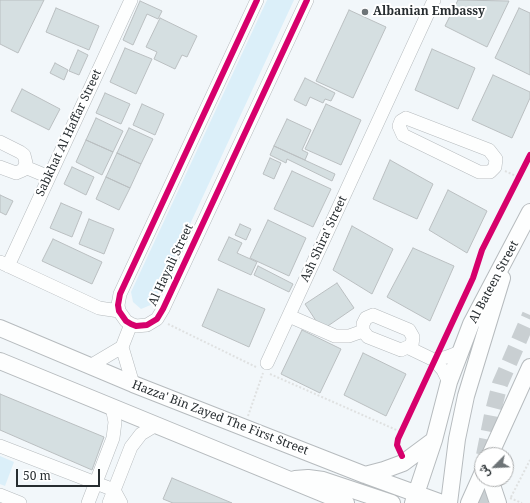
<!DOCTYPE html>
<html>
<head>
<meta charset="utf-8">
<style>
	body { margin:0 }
	#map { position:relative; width:530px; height:503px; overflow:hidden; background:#f2f7fa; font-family:"Noto Serif",Vazirmatn,serif }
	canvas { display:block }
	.north { position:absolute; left:474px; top:447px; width:40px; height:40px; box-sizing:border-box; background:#fff; border:1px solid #a9abac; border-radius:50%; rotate:246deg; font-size:11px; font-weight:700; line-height:16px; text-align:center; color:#272d30 }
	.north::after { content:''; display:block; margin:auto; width:14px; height:18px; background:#6e7477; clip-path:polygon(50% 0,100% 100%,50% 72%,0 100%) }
	.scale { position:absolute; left:16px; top:469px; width:84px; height:18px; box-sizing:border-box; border:2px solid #272d30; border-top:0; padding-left:5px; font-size:12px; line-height:14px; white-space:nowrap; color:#272d30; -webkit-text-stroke:3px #fff; paint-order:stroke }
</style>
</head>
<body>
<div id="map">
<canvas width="530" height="503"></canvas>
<div class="north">ش</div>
<div class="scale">50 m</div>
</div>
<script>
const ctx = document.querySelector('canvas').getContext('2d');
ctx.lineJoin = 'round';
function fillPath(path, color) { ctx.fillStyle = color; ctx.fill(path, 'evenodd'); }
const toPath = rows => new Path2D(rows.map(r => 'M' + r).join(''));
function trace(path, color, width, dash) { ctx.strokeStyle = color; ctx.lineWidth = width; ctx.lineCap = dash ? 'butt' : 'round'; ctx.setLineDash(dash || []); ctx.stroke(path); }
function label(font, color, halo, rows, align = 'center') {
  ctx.font = font + ' "Noto Serif",serif'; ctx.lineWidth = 4; ctx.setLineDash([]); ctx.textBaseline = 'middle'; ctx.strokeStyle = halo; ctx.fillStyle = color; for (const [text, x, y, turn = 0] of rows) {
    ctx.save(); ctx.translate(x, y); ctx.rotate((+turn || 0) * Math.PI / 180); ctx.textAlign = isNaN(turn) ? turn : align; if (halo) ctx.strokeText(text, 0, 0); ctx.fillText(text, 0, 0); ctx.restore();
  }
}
fillPath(toPath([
	[267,0,294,0,153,304,141,309,133,302,131,292],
	[0,456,14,462,5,486,0,484]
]), '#dbeff9');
const building = toPath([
	[0,0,44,0,18,53,0,44,0,0],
	[458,0,509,1,487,47,445,26,458,0],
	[140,1,162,11,158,19,147,14,133,45,123,40,140,1],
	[56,8,99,26,89,50,46,32,56,8],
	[519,8,530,13,530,75,495,58,519,8],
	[349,10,386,27,353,98,316,81,349,10],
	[160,18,197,36,187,57,182,55,175,69,154,59,157,52,146,47,160,18],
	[125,48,152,59,136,94,110,82,125,48],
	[432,49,475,68,458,109,415,90,432,49],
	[78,50,88,55,79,75,69,71,78,50],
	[55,63,68,70,64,80,50,73,55,63],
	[493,75,530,92,530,98,512,138,472,120,493,75],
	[305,78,335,93,331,101,325,99,323,103,310,97,306,106,294,100,305,78],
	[22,89,60,109,49,130,11,111,22,89],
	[105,93,130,104,121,124,96,113,105,93],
	[142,104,164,114,155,135,133,125,142,104],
	[326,104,361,120,341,165,305,149,326,104],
	[96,118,123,131,113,152,86,140,96,118],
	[287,119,311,130,302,150,308,153,305,160,274,146,287,119],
	[129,128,153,139,141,164,117,153,129,128],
	[86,140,113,152,102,175,76,162,86,140],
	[274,146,335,174,332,181,287,159,286,163,270,155,274,146],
	[117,153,141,164,130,188,106,177,117,153],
	[270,158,281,163,274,179,263,174,270,158],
	[390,160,433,184,417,219,373,199,390,160],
	[72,167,94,177,86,195,64,184,72,167],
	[292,171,331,189,313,227,274,209,292,171],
	[106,177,130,188,119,210,96,199,106,177],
	[448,190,487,211,467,253,429,230,448,190],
	[0,195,13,201,6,215,0,212,0,195],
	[61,203,82,212,72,237,50,228,61,203],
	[89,219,114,229,104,254,79,244,89,219],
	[268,220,306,238,289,276,250,258,268,220],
	[240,224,251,229,246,240,235,235,240,224],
	[352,226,393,249,372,294,333,270,352,226],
	[229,237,242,243,237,253,257,262,251,275,218,260,229,237],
	[53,239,102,262,92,284,42,261,53,239],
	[413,248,454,266,430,321,387,297,413,248],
	[258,266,293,284,289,292,254,275,258,266],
	[337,283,354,308,322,330,305,304,337,283],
	[218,289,265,309,249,347,202,326,218,289],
	[302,330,341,349,320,393,281,374,302,330],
	[363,353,406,374,386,416,344,395,363,353],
	[0,394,104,437,92,470,0,430,0,394],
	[172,478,232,503,173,503,163,499,172,478]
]);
fillPath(building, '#d5dfe1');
trace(building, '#babfc1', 1);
trace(toPath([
	[484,455,492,415,500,384,530,315],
	[480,503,482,475]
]), '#c9cfd2', 16, [16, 8]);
const minor = toPath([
	[257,0,120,294,118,305,119,311,126,321,131,324,136,326,147,325,157,319,163,309,307,0],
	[406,118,489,150,496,159,495,167,490,172,479,172,403,135,399,126,401,121,406,118],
	[0,142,20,152,24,155,26,163,23,170,16,173,0,167],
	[25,167,49,177],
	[0,262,99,308,119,311],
	[8,266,131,0],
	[373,315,409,330,413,337,412,345,401,350,368,337,363,331,363,324,366,318,373,315],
	[289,316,335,336,349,336,363,331],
	[131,324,122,347,133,384],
	[409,348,434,360,443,370,449,382],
	[434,360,447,357,460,352],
	[267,363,434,0],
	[90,366,122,347],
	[0,446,114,490,121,503],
	[0,495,20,503],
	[88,503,113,438,115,422,112,407],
	[109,503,131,447,141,434,156,425]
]);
const major = toPath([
	[0,328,133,384,365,475,442,503],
	[0,361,346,503],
	[490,455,530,367],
	[365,475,384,470,403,463,434,440],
	[295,479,308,478,323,480,392,503],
	[490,479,498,503],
	[413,503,434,440,449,382,471,324,530,212],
	[449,503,457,439,466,396,502,278],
	[469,503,482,474]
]);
trace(minor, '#b6bbbe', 14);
trace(major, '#b6bbbe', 18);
trace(toPath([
	[505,171,518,177],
	[168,324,256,367],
	[270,374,401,432],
	[248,416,263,373],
	[511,497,530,460],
	[510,498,522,503]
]), '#dfe1e1', 2, [2, 2]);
trace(minor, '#fdfefe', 13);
trace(major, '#fdfefe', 16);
trace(toPath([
	[257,0,120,294,118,305,119,311,126,321,131,324,136,326,147,325,157,319,163,309,307,0],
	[402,456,397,445,398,439,473,278,482,250,530,155]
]), '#d6006c', 6);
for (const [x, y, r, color] of [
	[365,12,4,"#6e7477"]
]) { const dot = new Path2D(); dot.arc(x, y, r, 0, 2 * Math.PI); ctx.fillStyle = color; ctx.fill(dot); trace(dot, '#fff', 1.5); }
label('bold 12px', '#272d30', '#fff', [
	["Albanian Embassy",373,12]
], 'left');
label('12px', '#272d30', '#fff', [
	["Sabkhat Al Haffar Street",69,133,-65],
	["Ash Shira' Street",324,239,-65],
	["Al Hayali Street",171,265,-65],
	["Al Bateen Street",494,282,-62],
	["Hazza' Bin Zayed The First Street",220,418,21]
]);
</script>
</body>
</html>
